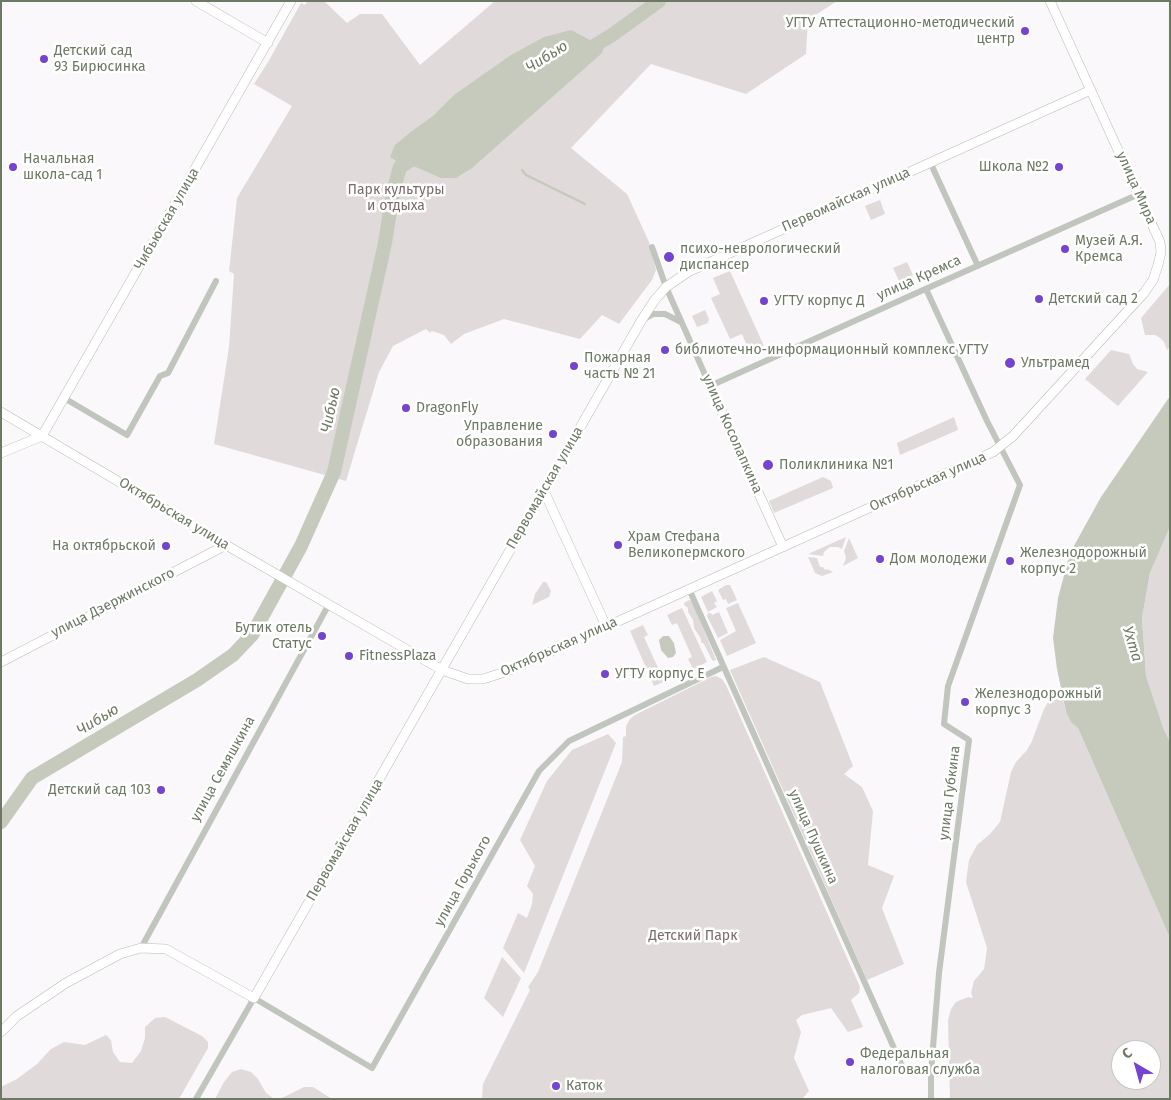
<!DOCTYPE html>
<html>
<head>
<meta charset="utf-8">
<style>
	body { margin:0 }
	#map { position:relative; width:1171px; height:1100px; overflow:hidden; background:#faf8fa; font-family:"Fira Sans",sans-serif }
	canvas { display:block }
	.frame { position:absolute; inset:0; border:2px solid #6d7964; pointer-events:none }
	.north { position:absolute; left:1111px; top:1040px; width:50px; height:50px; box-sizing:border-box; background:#fff; border:1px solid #c5c9c1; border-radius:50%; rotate:322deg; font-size:14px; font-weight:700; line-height:20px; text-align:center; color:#6d7964 }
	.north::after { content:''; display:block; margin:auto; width:18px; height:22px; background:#7443cf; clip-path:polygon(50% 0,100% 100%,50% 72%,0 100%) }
</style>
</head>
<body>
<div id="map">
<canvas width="1171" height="1100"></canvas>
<div class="frame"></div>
<div class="north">С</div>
</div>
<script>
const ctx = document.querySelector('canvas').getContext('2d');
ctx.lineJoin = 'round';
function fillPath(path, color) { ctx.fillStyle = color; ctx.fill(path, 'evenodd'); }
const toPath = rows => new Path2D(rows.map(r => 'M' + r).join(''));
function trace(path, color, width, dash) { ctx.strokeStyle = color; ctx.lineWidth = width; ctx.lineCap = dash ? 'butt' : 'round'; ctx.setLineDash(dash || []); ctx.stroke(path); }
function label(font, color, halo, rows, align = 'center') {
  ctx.font = font + ' "Fira Sans",sans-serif'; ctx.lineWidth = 5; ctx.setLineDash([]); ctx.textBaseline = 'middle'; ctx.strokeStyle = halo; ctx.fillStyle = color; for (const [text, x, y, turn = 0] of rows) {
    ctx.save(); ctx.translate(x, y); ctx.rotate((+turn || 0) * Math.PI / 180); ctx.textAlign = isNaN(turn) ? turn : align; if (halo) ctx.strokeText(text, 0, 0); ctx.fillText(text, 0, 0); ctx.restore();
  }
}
fillPath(toPath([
	[308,1,324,1,347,23,360,14,382,14,420,65,495,1,837,1,808,20,806,54,746,94,651,64,571,148,627,194,649,242,656,270,652,280,619,324,602,315,580,339,504,319,464,334,451,344,444,335,432,331,430,333,426,329,393,346,379,372,346,481,214,444,229,347,234,274,229,271,237,198,292,106,254,84,268,62,301,3,305,5],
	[880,200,885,214,871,220,865,206],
	[907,262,913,275,899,281,893,268],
	[730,271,764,346,750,353,742,334,730,339,711,298,720,294,713,278],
	[1170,284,1170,347,1167,350,1164,342,1160,338,1155,335,1145,335,1141,318],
	[705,310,709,319,708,323,697,327,692,316],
	[1111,350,1129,354,1133,364,1137,369,1148,372,1118,406,1085,379],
	[954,417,958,430,900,455,897,443],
	[823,477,831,481,833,488,774,513,769,501],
	[1170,527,1170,742,1164,730,1146,676,1142,618,1150,573],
	[846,537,842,549,838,547,830,547,824,552,823,556,808,554],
	[849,538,858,558,843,566,846,558,844,551],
	[808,557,817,558,820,567,823,567,825,570,827,569,833,572,822,576,815,573],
	[543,582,546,582,551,591,549,597,532,605,535,594],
	[726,585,730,585,737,600,728,604,726,599,723,600,718,590],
	[712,591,717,601,714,603,717,607,708,612,701,597],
	[689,600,692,601,716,660,713,661,711,658,704,644,701,642,701,639,694,628,693,620,688,612,688,608,684,605,684,603],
	[738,603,756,643,727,656,720,640,736,631,726,608],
	[682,608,707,662,693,669,688,659,692,657,677,623,672,625,667,615],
	[719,612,728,633,718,638,707,616,708,613,711,613,712,615],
	[643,625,648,635,644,637,659,670,663,668,668,680,654,686,630,631],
	[764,657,820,682,853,766,844,774,862,787,873,811,868,865,894,876,882,908,904,964,867,980,730,670],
	[716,676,722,679,726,685,860,987,859,993,851,1000,863,1027,848,1032,831,1008,802,1015,796,1020,801,1032,794,1058,809,1091,802,1099,482,1099,483,1084,530,990,528,987,538,972,622,762,623,737,626,736,626,726,630,719,635,715,711,677],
	[1056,696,1063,700,1066,712,1071,721,1078,728,1170,938,1170,1099,950,1099,948,1020,951,1009,956,1002,968,997,973,998,971,993,974,981,984,969,987,948,966,882,969,860,977,845,990,834,1000,822,1011,772,1016,762,1027,750,1032,741,1044,709,1050,699],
	[1121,1050,1151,1050,1151,1080,1121,1080],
	[608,734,616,743,524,973,503,948,518,913,527,918,532,904,533,894,527,886,535,866,520,840,547,781,572,750],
	[502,957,521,978,503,1017,484,998],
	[165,1017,202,1036,208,1042,208,1048,179,1099,1,1099,1,1087,17,1079,37,1064,51,1049,64,1042,85,1045,106,1035,111,1040,113,1052,120,1062,132,1063,141,1051,145,1038,145,1027,155,1018],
	[241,1069,251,1072,258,1079,266,1093,273,1098,282,1098,304,1087,313,1087,332,1099,215,1099,224,1082,232,1072]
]), '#e0dadb');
fillPath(toPath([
	[571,30,592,41,596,39,604,47,602,53,472,168,456,178,441,178,411,165,407,168,390,157,395,145,412,131,433,116,454,95,511,55,544,37],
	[1170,396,1170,527,1150,573,1142,618,1146,676,1164,730,1170,742,1170,938,1078,728,1071,722,1066,712,1057,669,1053,638,1058,598,1070,553,1101,497],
	[663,636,669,636,674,643,676,653,673,657,668,658,661,650,659,640]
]), '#c5cabc');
trace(toPath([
	[522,170,526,175,585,204]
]), '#c5cabc', 2.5);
trace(toPath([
	[584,52,612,35,659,1],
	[1,822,32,778,197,680,233,655,252,635,301,546,334,472,385,243,393,192,400,167,419,155]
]), '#c5cabc', 14);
const secondary = toPath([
	[196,1,268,43],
	[710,386,783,547],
	[1,412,226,545,442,670,468,679,483,679,508,671,993,452,1013,436,1144,293,1153,280,1158,265,1161,252,1160,242,1050,1],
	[42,436,291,1],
	[1,453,42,436],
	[544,491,606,626],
	[1,662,226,545],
	[1,1032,17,1016,66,983,120,954,141,948,166,949,254,998,641,321,654,301,666,287,688,272,1091,90]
]);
trace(secondary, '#b6bcb2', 10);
trace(toPath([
	[930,162,978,266],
	[652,247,666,287,710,386,921,291,1139,194],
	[926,289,987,421,1020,485,948,686,944,724,969,740,939,973,931,1072,931,1099],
	[642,320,653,314,665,314,681,322],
	[64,398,127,435,160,376,168,373,216,281],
	[689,589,902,1066,913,1072,931,1072],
	[141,948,329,604],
	[196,1099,254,998,372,1068,539,771,569,741,723,667]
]), '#c0c5bd', 6);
trace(secondary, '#fff', 9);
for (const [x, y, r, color] of [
	[1025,31,5,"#7443cf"],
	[44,59,5,"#7443cf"],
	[13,167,5,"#7443cf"],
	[1059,167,5,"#7443cf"],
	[1065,249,5,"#7443cf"],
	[669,257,6,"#7443cf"],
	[1039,299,5,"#7443cf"],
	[764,301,5,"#7443cf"],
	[665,350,5,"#7443cf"],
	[1010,363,6,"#7443cf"],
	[574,366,5,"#7443cf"],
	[406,408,5,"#7443cf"],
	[553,434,5,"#7443cf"],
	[768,465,6,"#7443cf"],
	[618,545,5,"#7443cf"],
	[166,546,5,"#7443cf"],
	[880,559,5,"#7443cf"],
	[1010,561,5,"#7443cf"],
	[322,636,5,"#7443cf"],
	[349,656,5,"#7443cf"],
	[605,674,5,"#7443cf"],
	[965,702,5,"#7443cf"],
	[161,790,5,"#7443cf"],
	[850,1062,5,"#7443cf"],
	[556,1086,5,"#7443cf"]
]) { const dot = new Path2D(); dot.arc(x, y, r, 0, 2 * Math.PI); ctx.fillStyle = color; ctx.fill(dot); trace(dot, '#fff', 2); }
label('14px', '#6d7964', '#fff', [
	["УГТУ Аттестационно-методический",1015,23,"right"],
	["центр",1015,39,"right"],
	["Детский сад",54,51],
	["93 Бирюсинка",54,67],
	["Начальная",23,159],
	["школа-сад 1",23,175],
	["Школа №2",1049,167,"right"],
	["Музей А.Я.",1075,241],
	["Кремса",1075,257],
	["психо-неврологический",680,249],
	["диспансер",680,265],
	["Детский сад 2",1049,299],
	["УГТУ корпус Д",774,301],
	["библиотечно-информационный комплекс УГТУ",675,350],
	["Пожарная",584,358],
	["часть № 21",584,374],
	["Ультрамед",1021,363],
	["DragonFly",416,408],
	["Управление",543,426,"right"],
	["образования",543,442,"right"],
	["Поликлиника №1",779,465],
	["Храм Стефана",628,537],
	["Великопермского",628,553],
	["На октябрьской",156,546,"right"],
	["Железнодорожный",1020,553],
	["корпус 2",1020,569],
	["Дом молодежи",890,559],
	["Бутик отель",312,628,"right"],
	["Статус",312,644,"right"],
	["FitnessPlaza",359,656],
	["УГТУ корпус Е",615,674],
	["Железнодорожный",975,694],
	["корпус 3",975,710],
	["Детский сад 103",151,790,"right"],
	["Федеральная",860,1054],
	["налоговая служба",860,1070],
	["Каток",566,1086]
], 'left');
label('14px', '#6d7964', '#fff', [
	["улица Мира",1136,188,66],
	["Первомайская улица",846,200,-24],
	["Чибьюская улица",167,219,-60],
	["улица Кремса",919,278,-24],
	["улица Косолапкина",732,434,66],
	["Октябрьская улица",928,482,-24],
	["Первомайская улица",545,488,-60],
	["Октябрьская улица",174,514,31],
	["улица Дзержинского",113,603,-27],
	["Октябрьская улица",559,647,-24],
	["улица Семяшкина",223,769,-61],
	["улица Губкина",950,793,-83],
	["улица Пушкина",813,837,66],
	["Первомайская улица",345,840,-60],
	["улица Горького",463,881,-61]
]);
label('14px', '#7d6b6c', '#fff', [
	["Парк культуры",396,190],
	["и отдыха",396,206],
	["Детский Парк",693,936]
]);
label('italic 15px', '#707963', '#fff', [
	["Чибью",547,57,-32],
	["Чибью",331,410,-78],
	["Ухта",1132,644,73],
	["Чибью",98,720,-31]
]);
</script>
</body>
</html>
